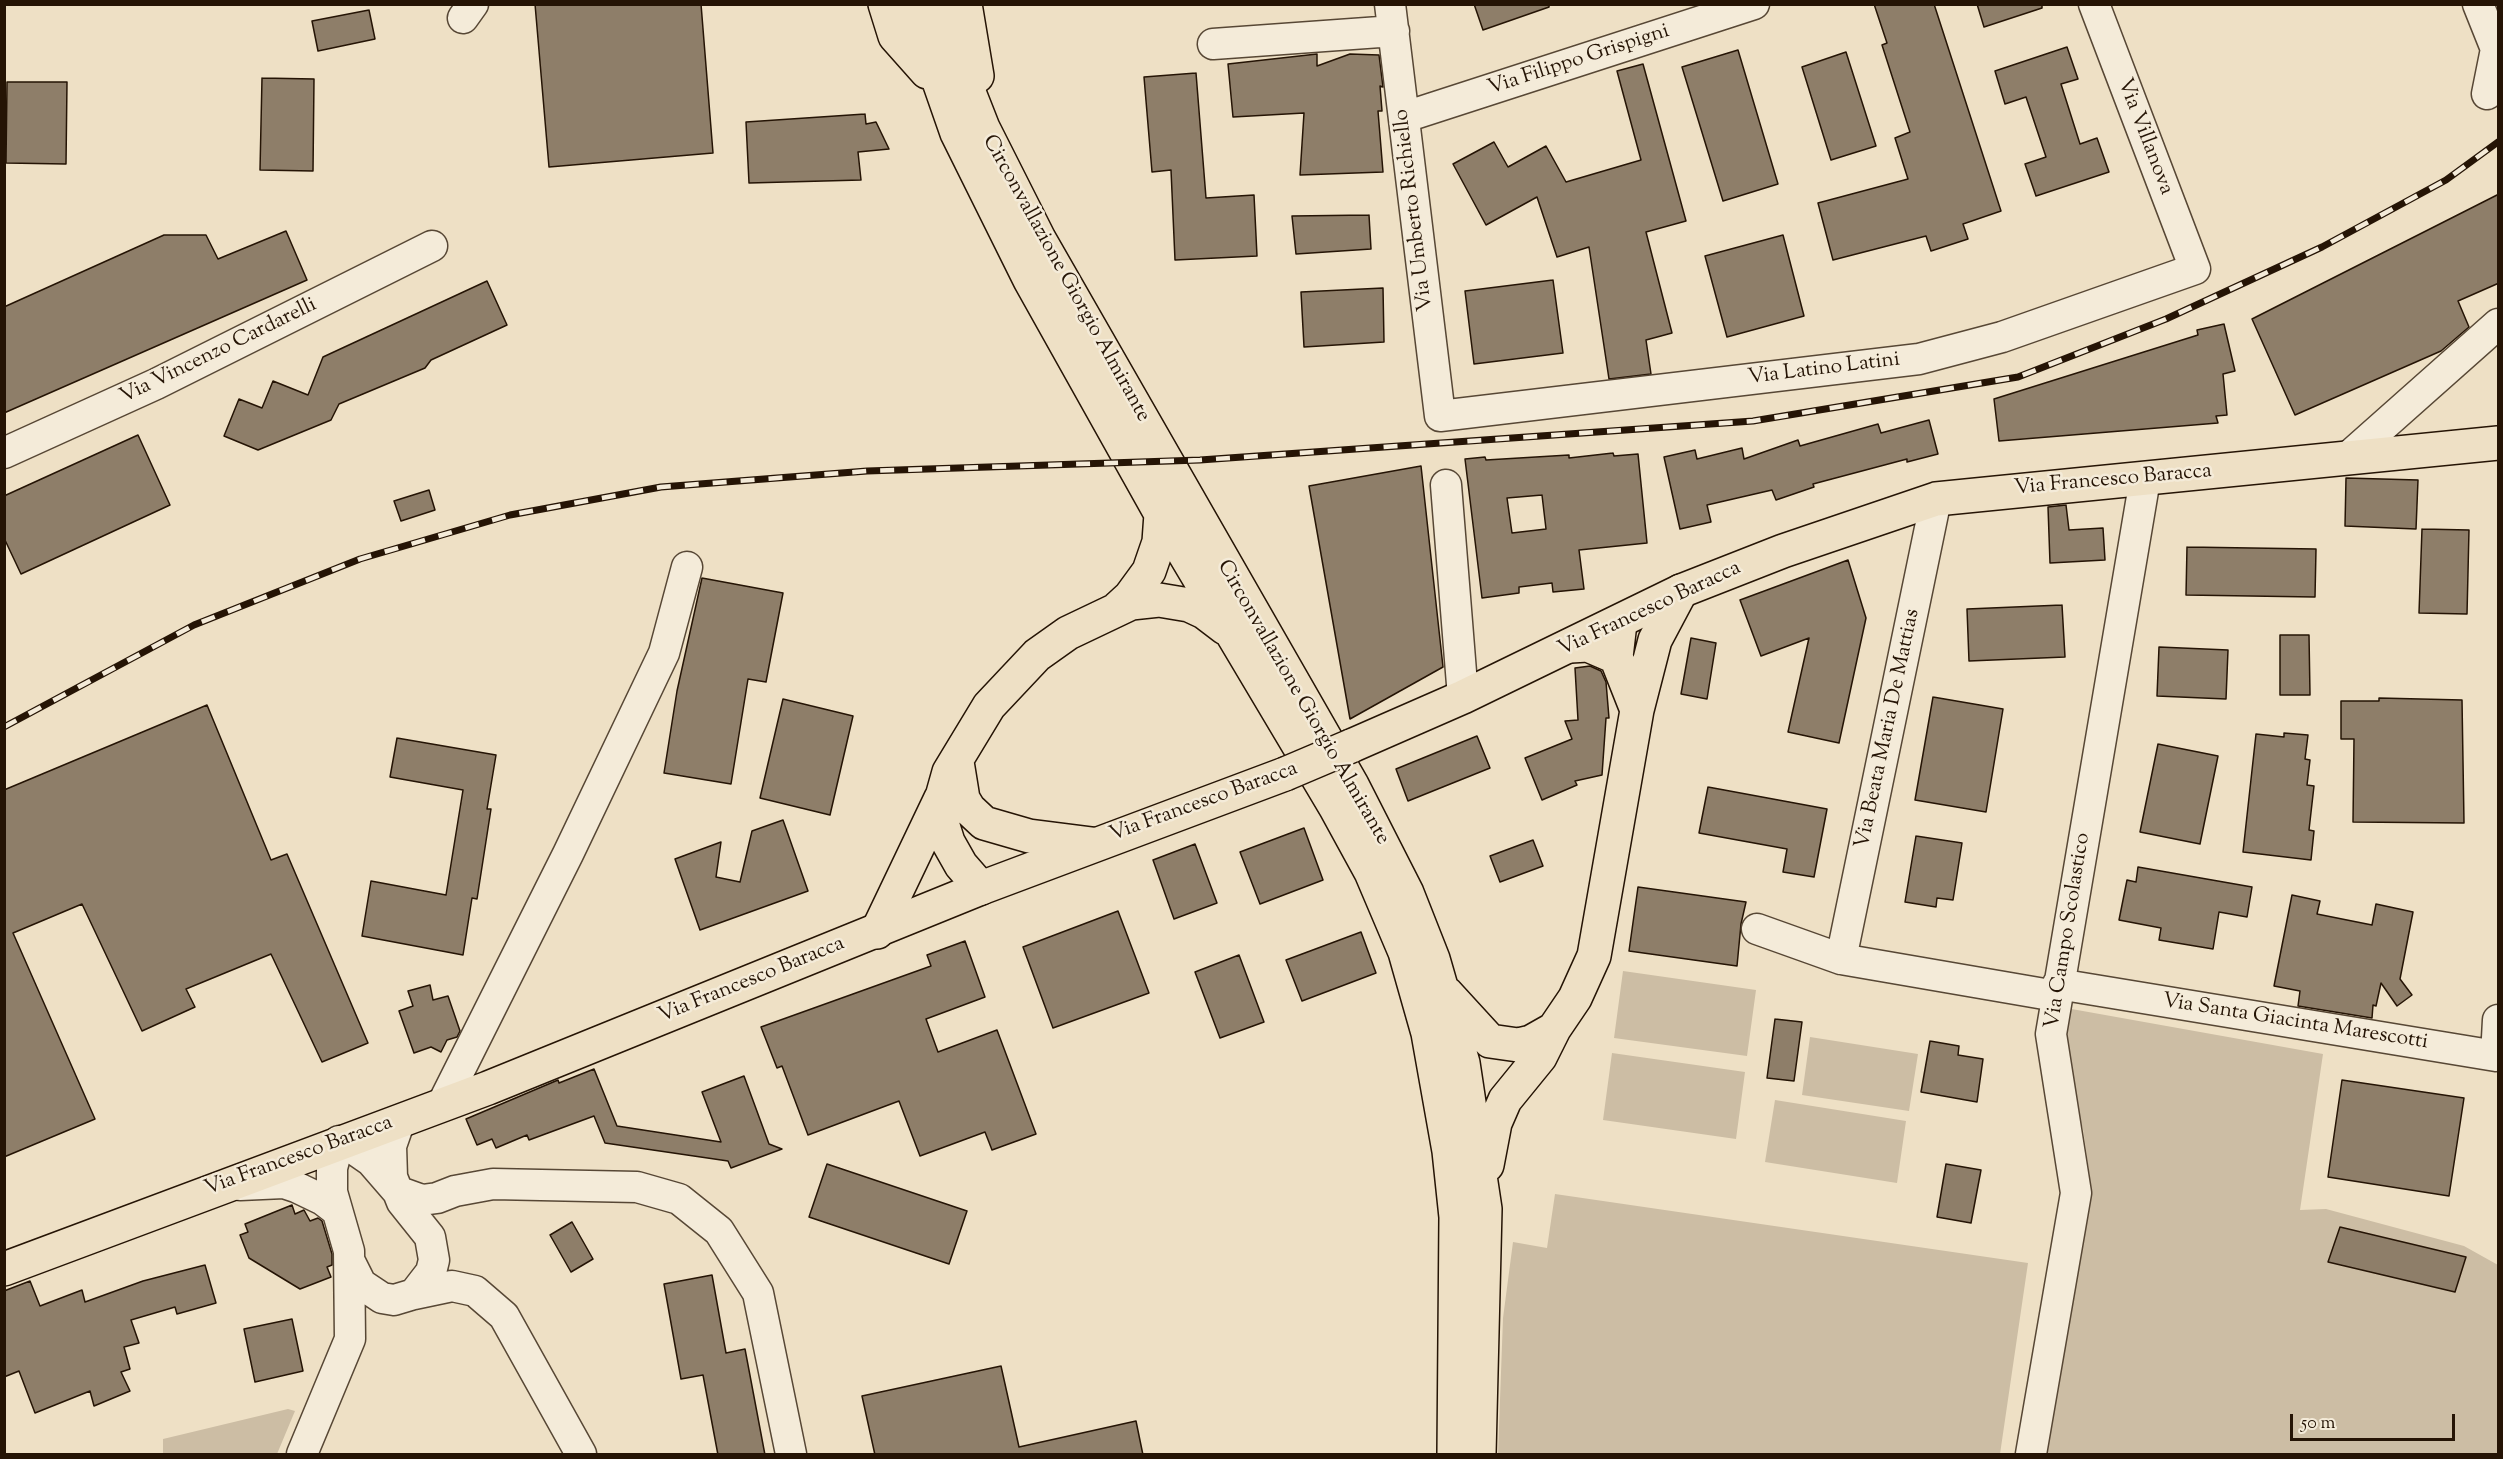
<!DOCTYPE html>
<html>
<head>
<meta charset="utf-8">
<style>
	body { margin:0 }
	#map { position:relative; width:2503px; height:1459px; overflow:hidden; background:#eee0c5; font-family:"Sorts Mill Goudy",serif }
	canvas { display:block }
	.frame { position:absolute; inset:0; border:6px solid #251405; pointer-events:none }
	.scale { position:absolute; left:2290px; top:1414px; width:165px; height:27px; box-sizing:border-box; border:3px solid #251405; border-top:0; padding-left:8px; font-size:18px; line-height:21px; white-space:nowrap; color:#251405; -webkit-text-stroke:4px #f4ebd9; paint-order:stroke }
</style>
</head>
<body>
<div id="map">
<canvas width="2503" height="1459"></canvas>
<div class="frame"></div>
<div class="scale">50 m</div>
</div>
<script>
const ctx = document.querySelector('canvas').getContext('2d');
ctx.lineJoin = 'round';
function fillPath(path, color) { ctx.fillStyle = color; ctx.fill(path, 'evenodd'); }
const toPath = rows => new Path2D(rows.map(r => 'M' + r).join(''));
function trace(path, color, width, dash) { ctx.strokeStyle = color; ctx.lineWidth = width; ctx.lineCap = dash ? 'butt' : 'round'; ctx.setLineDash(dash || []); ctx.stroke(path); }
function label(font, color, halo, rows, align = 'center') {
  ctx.font = font + ' "Sorts Mill Goudy",serif'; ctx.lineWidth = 5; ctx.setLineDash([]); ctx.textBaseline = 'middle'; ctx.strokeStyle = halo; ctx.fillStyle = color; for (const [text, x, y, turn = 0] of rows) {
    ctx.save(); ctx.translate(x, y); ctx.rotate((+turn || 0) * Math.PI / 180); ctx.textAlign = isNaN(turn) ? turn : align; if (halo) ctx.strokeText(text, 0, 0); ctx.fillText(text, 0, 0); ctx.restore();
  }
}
fillPath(toPath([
	[1623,971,1756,990,1747,1056,1614,1038],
	[2066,1008,2323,1054,2300,1210,2326,1209,2464,1246,2498,1265,2498,1454,2047,1454,2090,1178,2083,1129,2065,1070],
	[1810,1037,1918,1054,1909,1111,1802,1095],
	[1612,1053,1745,1072,1736,1139,1603,1120],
	[1775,1100,1906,1121,1897,1183,1765,1162],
	[1555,1194,2028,1263,2000,1454,1498,1454,1503,1318,1513,1242,1547,1248],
	[288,1409,295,1411,277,1454,163,1454,163,1439]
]), '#ccbda4');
const building = toPath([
	[535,4,701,4,713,153,549,167,535,4],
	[1474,4,1549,4,1549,7,1483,30,1474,4],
	[1874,4,1934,4,2001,211,1963,224,1968,239,1931,251,1926,236,1833,260,1818,203,1908,179,1895,138,1910,132,1882,45,1887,43,1874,4],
	[1977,4,2042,4,2042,8,1984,27,1977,4],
	[369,10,375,39,318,51,312,21,369,10],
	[2067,47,2078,79,2061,84,2080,144,2097,138,2109,172,2036,196,2025,164,2046,157,2026,97,2005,104,1995,71,2067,47],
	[1738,50,1778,184,1723,201,1682,67,1738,50],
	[1846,52,1876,146,1831,160,1802,67,1846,52],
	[1317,54,1317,66,1350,54,1379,55,1383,87,1380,86,1382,111,1378,111,1383,172,1300,175,1304,113,1233,117,1228,64,1317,54],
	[1643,64,1686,221,1646,232,1672,333,1646,340,1651,374,1609,379,1589,247,1557,257,1537,197,1486,225,1453,164,1494,142,1508,167,1546,146,1566,182,1641,160,1617,71,1643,64],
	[1196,73,1206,198,1254,195,1257,256,1175,260,1171,170,1152,172,1144,77,1196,73],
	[262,78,314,79,313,171,260,170,262,78],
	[7,82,67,82,66,164,6,163,7,82],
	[865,114,866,124,876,122,889,149,858,152,861,180,749,183,746,122,865,114],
	[2499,194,2499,283,2458,301,2469,327,2441,351,2295,415,2252,319,2499,194],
	[1369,215,1371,249,1296,254,1292,216,1369,215],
	[286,231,307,280,4,413,4,307,164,235,206,235,218,259,286,231],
	[1783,235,1804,316,1727,337,1705,256,1783,235],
	[1553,280,1563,353,1474,364,1465,291,1553,280],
	[487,281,507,325,431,360,425,368,339,404,331,420,258,450,224,436,239,399,262,408,273,381,308,395,323,357,487,281],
	[1383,288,1384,342,1304,347,1301,292,1383,288],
	[2224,324,2235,371,2223,374,2227,415,2216,416,2218,423,1999,441,1994,399,2198,335,2197,330,2224,324],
	[1929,420,1938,454,1907,462,1907,459,1813,484,1814,487,1776,500,1772,490,1707,505,1711,522,1680,529,1664,457,1695,450,1697,459,1742,448,1744,459,1798,440,1800,446,1878,424,1881,433,1929,420],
	[138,435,170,505,21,574,4,538,4,496,138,435],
	[1613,453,1614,456,1638,454,1647,543,1579,550,1584,589,1553,592,1552,583,1519,587,1519,593,1482,598,1465,459,1485,457,1486,460,1569,455,1569,458,1613,453],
	[1542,495,1546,529,1512,533,1507,498,1542,495],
	[1421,466,1443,667,1350,719,1309,486,1421,466],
	[2346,478,2418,480,2416,529,2345,526,2346,478],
	[429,490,435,510,401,521,394,501,429,490],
	[2066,505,2069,530,2103,528,2105,560,2050,563,2048,507,2066,505],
	[2422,529,2469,530,2467,614,2419,613,2422,529],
	[2187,547,2316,549,2315,597,2186,595,2187,547],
	[1848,560,1866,618,1839,743,1788,732,1809,638,1761,656,1740,600,1848,560],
	[702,578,783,593,766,682,748,679,731,784,664,773,677,691,702,578],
	[2062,605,2065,657,1969,661,1967,609,2062,605],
	[2280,635,2309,635,2310,695,2280,695,2280,635],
	[1691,638,1716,643,1707,699,1681,694,1691,638],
	[2159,647,2228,650,2226,699,2157,696,2159,647],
	[1590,666,1601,671,1606,682,1609,718,1606,718,1602,775,1575,781,1577,785,1542,800,1525,758,1572,739,1565,721,1578,720,1575,668,1590,666],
	[1933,697,2003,709,1986,812,1915,800,1933,697],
	[2379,698,2462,700,2464,823,2353,822,2354,739,2341,739,2341,701,2379,701,2379,698],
	[783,699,853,716,830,815,760,798,783,699],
	[207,705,271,860,287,854,368,1043,322,1062,271,954,186,989,195,1007,142,1031,82,904,13,933,95,1119,4,1157,4,790,207,705],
	[2284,733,2308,735,2305,759,2310,760,2307,785,2314,786,2309,830,2314,831,2311,860,2243,852,2256,734,2284,737,2284,733],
	[1477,736,1490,768,1408,801,1396,769,1477,736],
	[397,738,496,755,487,809,491,809,477,899,472,898,463,955,362,936,371,881,446,895,463,790,390,777,397,738],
	[2158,744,2218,756,2200,844,2140,832,2158,744],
	[1708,787,1827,809,1814,877,1783,872,1787,849,1699,833,1708,787],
	[783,820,808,891,700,930,675,859,721,842,716,877,740,882,752,831,783,820],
	[1304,828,1323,880,1260,904,1240,852,1304,828],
	[1916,836,1962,843,1953,900,1937,898,1936,907,1905,902,1916,836],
	[1533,840,1543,866,1500,882,1490,856,1533,840],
	[1195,844,1217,903,1174,919,1153,860,1195,844],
	[2138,867,2252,887,2247,917,2219,912,2213,949,2159,940,2161,928,2119,920,2127,880,2136,882,2138,867],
	[1638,887,1746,902,1741,924,1737,966,1629,951,1638,887],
	[2292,895,2320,901,2317,914,2372,925,2376,904,2413,912,2400,979,2412,995,2397,1006,2381,983,2376,1006,2373,1005,2372,1018,2298,1006,2300,991,2274,986,2292,895],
	[1118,911,1149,993,1053,1028,1023,947,1118,911],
	[1361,932,1376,973,1302,1001,1286,960,1361,932],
	[965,941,985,997,926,1019,938,1052,997,1030,1036,1134,992,1150,985,1132,920,1156,899,1101,808,1135,782,1066,777,1068,761,1027,931,966,927,955,965,941],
	[1239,955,1264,1022,1220,1038,1195,972,1239,955],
	[430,985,433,1000,448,996,460,1031,457,1037,447,1040,441,1052,431,1047,414,1053,399,1011,413,1006,408,991,430,985],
	[1775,1019,1802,1022,1794,1081,1767,1078,1775,1019],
	[1930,1041,1959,1046,1958,1055,1983,1059,1977,1102,1921,1092,1930,1041],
	[594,1069,617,1126,721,1142,702,1092,744,1076,769,1144,782,1149,731,1168,728,1161,605,1143,594,1116,529,1140,527,1135,496,1148,492,1139,477,1145,466,1119,558,1080,559,1083,594,1069],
	[2342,1080,2464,1098,2449,1196,2328,1177,2342,1080],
	[827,1164,967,1211,949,1264,809,1217,827,1164],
	[1946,1164,1981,1170,1971,1223,1937,1217,1946,1164],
	[292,1205,295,1214,304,1210,310,1221,318,1218,322,1221,332,1254,332,1265,327,1267,331,1277,300,1289,249,1258,240,1235,248,1232,245,1224,292,1205],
	[572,1222,593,1259,571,1272,550,1235,572,1222],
	[2340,1227,2466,1257,2455,1292,2328,1262,2340,1227],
	[205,1265,216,1303,177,1314,175,1307,131,1320,139,1343,124,1347,130,1369,121,1372,130,1391,94,1406,90,1391,35,1413,19,1371,4,1377,4,1291,30,1281,40,1306,82,1290,85,1302,143,1281,205,1265],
	[712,1275,726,1353,745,1349,765,1455,718,1455,703,1375,681,1379,664,1284,712,1275],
	[292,1319,303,1371,255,1382,244,1329,292,1319],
	[1001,1366,1019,1447,1136,1421,1143,1455,875,1455,862,1396,1001,1366]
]);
fillPath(building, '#8e7e69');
trace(building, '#251405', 1.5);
const minor = toPath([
	[1390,4,1440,416,1919,359,2002,337,2195,269,2094,4],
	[2478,4,2496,49,2487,94],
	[463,18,473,4],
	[1213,44,1394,31],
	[1405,117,1754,4],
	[4,453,156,384,432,246],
	[2347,458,2498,324],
	[1446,485,1463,697],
	[1936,499,1841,959,2056,996],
	[1757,929,1841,959],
	[2058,984,2496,1056,2498,1020],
	[442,1105,568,854,664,653,687,567],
	[240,1185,284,1183,296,1187,323,1200,336,1210],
	[350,1262,361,1284,382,1298,394,1300,414,1294,431,1272,434,1260,430,1237,402,1202,392,1177,391,1146,400,1120],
	[414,1294,452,1286,475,1291,504,1316,581,1454],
	[302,1454,350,1339,349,1251,332,1192,332,1168,339,1141,348,1145,371,1161,397,1191,422,1200,437,1198,455,1191,493,1184,637,1187,679,1199,719,1231,758,1293,791,1454],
	[2031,1454,2076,1193,2051,1034,2145,479]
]);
const major = toPath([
	[1351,746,1463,697,1681,591,1783,551,1936,499,2498,443],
	[4,1269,488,1088,981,888,1285,774]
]);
const highway = toPath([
	[885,4,895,36,927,72],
	[912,4,957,133,1030,280,1161,514,1336,808,1371,872,1405,952,1428,1033,1449,1151,1456,1217,1454,1454],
	[939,4,950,44,983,128,1039,239,1352,785,1407,893,1433,959,1463,1063,1485,1209,1479,1454],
	[965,4,977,76],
	[1118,608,1130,597,1149,571,1159,542,1161,514],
	[1570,646,1588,645,1616,657,1637,710],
	[1616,657,1620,623,1623,620],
	[957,762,963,799,969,809,984,823,1029,836,1092,844],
	[981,888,961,865,948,842,943,826,942,797,949,772,989,706,1037,655,1068,633,1131,603,1159,600,1189,605,1204,612,1225,628],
	[877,932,941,798],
	[1446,993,1490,1041,1518,1045,1531,1042,1554,1029],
	[1487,1165,1495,1123,1505,1100,1540,1057,1554,1029,1575,998,1594,956,1637,710,1655,640,1681,591]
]);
trace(minor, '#574735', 33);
trace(major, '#251405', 36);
trace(highway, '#251405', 36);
trace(minor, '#f4ebd9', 30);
trace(major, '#eee0c5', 33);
trace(highway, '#eee0c5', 33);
const rail = toPath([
	[4,727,194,625,360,559,510,515,661,487,867,471,1200,460,1753,421,2018,377,2166,319,2322,247,2446,180,2498,142]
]);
trace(rail, '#251405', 7);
trace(rail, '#f4ebd9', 4.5, [14]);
const majorBridge = toPath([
	[1285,774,1351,746]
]);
trace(majorBridge, '#251405', 36, []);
trace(majorBridge, '#eee0c5', 33);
label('21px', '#251405', '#f4ebd9', [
	["Via Filippo Grispigni",1579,61,-18],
	["Via Villanova",2144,137,69],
	["Via Umberto Richiello",1415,210,-97],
	["Circonvallazione Giorgio Almirante",1065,279,61],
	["Via Vincenzo Cardarelli",219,352,-26],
	["Via Latino Latini",1824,370,-7],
	["Via Francesco Baracca",2113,481,-5],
	["Via Francesco Baracca",1650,610,-25],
	["Circonvallazione Giorgio Almirante",1302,703,60],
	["Via Beata Maria De Mattias",1889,729,-78],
	["Via Francesco Baracca",1204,803,-20],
	["Via Campo Scolastico",2069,931,-81],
	["Via Francesco Baracca",752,981,-22],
	["Via Santa Giacinta Marescotti",2295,1023,9],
	["Via Francesco Baracca",299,1157,-20]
]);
</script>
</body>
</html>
